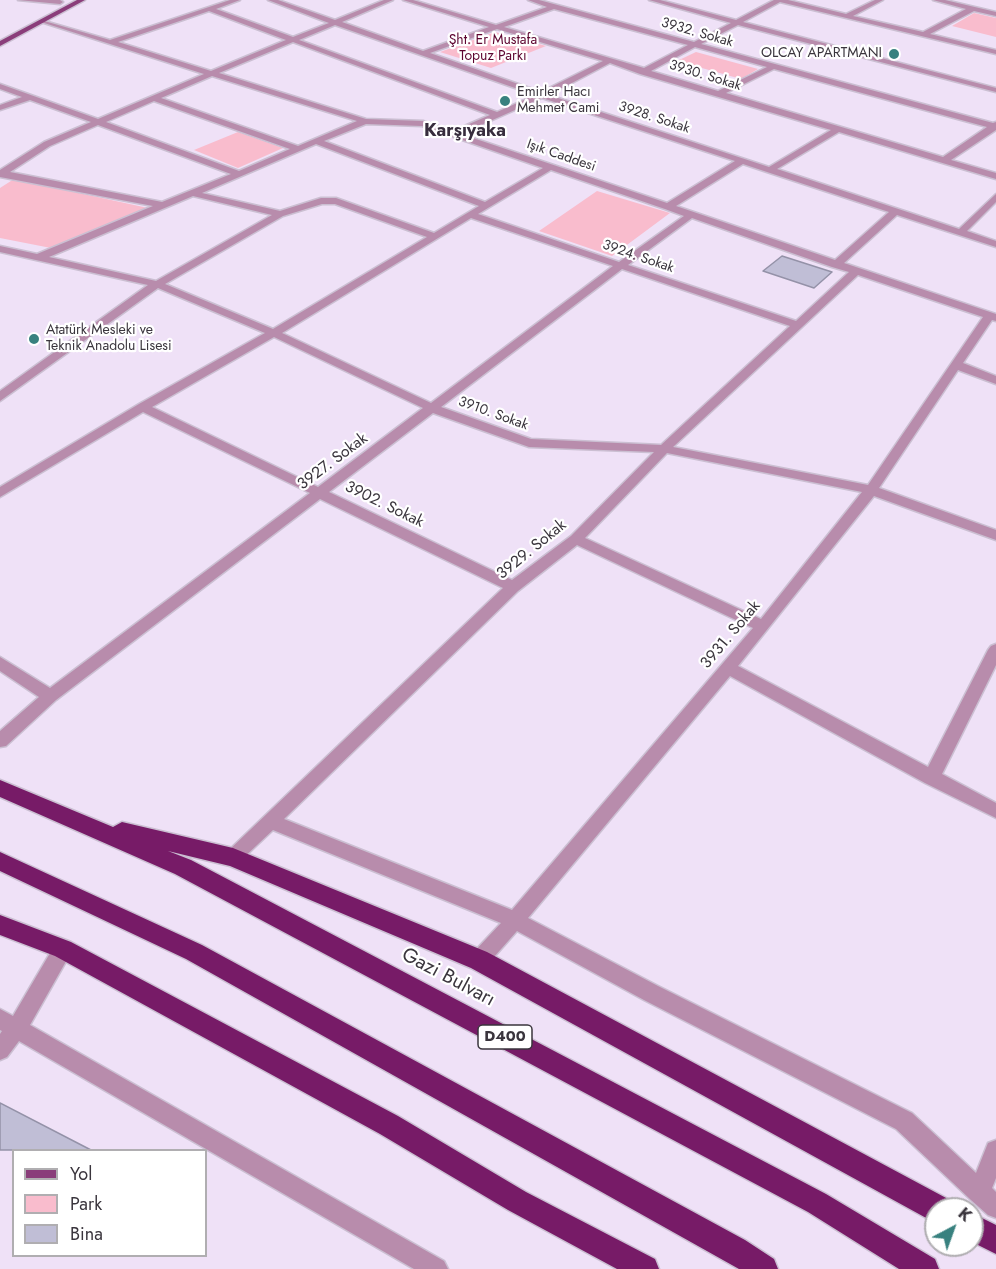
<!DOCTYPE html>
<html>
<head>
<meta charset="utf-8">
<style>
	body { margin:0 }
	#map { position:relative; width:996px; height:1269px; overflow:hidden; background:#efe1f7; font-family:Jost,sans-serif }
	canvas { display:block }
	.legend { position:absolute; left:12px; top:1149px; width:195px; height:108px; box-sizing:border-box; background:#fff; border:2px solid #b0aeb1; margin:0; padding:8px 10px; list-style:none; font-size:18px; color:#3a353d }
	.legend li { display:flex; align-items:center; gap:12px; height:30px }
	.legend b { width:30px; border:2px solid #b0aeb1 }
	.north { position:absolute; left:924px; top:1197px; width:60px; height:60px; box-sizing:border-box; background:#fff; border:2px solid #b0aeb1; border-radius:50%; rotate:41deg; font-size:16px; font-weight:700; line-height:24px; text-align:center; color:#3a353d }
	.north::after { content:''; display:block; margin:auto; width:21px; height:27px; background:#38817f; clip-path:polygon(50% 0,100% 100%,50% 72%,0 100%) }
</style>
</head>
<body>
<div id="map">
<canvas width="996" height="1269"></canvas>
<ul class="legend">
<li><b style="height:8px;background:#8a3d7a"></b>Yol</li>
<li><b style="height:16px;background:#f9bccd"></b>Park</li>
<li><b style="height:16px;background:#c0bed6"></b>Bina</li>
</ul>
<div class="north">K</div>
</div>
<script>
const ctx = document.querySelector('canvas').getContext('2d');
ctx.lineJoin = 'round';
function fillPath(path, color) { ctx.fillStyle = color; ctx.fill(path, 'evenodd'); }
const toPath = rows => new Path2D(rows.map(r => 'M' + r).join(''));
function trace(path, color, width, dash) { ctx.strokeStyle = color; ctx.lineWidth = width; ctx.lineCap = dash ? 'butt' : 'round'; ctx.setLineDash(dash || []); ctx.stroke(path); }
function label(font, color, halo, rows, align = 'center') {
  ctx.font = font + ' Jost,sans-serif'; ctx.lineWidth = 4.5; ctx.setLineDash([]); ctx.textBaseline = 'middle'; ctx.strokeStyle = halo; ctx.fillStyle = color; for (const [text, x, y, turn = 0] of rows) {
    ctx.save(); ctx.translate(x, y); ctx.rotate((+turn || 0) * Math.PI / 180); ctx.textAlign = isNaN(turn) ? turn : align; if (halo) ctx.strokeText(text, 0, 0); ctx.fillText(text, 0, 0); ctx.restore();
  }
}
fillPath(toPath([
	[974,13,996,18,996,37,952,26],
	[495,32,546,46,491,68,440,52],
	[696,52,758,69,741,79,677,61],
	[238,132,283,148,238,168,194,150],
	[14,179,148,208,51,248,0,238,0,188],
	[597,191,670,213,612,256,539,231]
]), '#f9bccd');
const building = toPath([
	[782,256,832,272,814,288,763,271,782,256],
	[0,1103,91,1150,0,1150,0,1103]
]);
fillPath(building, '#c0bed6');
trace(building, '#9492a8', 1.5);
const minor = toPath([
	[18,0,60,0,63,2,60,4,18,0],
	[230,0,240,0,216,9,293,37,329,23,268,0,278,0,335,20,384,0,393,0,342,22,423,51,489,27,403,0,413,0,496,25,547,7,528,0,539,0,694,42,731,23,649,0,660,0,736,20,774,0,788,0,846,14,875,0,883,0,853,16,923,32,966,9,933,0,945,0,996,12,996,16,974,11,930,34,996,50,996,54,780,2,743,22,996,88,996,92,738,25,701,44,993,123,996,122,996,130,951,160,996,173,996,179,839,132,777,169,959,229,996,194,996,202,967,231,996,241,996,247,897,215,844,263,996,314,996,321,992,320,963,363,996,376,996,384,958,370,879,488,996,530,996,540,874,496,738,666,928,767,988,650,991,646,996,644,996,665,942,774,996,803,996,818,925,783,730,676,528,918,658,986,912,1113,976,1173,988,1143,996,1140,996,1178,992,1188,996,1192,996,1218,988,1215,971,1200,896,1129,644,1000,517,931,486,966,479,969,472,966,469,960,472,954,501,923,273,830,239,862,233,865,227,862,224,857,227,852,503,588,320,499,56,700,6,746,0,747,0,731,39,697,0,671,0,657,50,688,310,493,143,412,0,497,0,487,139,404,265,333,158,288,0,401,0,391,148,285,0,252,0,246,37,254,153,206,0,177,0,170,44,142,91,122,30,100,0,110,0,105,22,97,0,89,0,84,98,119,204,74,41,22,41,20,110,40,230,0],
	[554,9,688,45,644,68,504,27,554,9],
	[209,11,286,40,211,71,118,42,209,11],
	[335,25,535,95,497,112,299,40,335,25],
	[497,29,603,61,541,92,430,53,497,29],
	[293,42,490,115,453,131,423,121,366,119,219,73,293,42],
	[695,47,767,67,718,91,651,71,695,47],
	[610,63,640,74,831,130,769,167,549,95,610,63],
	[774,69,987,127,943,157,726,93,774,69],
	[212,76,357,121,298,146,161,98,212,76],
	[542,98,735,161,667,203,461,134,542,98],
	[154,101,290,149,239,171,106,122,154,101],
	[366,124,422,126,543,168,485,202,324,141,366,124],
	[98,125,231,174,162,202,10,172,50,146,98,125],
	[316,144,479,206,434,233,336,198,321,198,280,211,202,193,316,144],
	[743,164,767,172,889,212,835,260,676,206,743,164],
	[551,170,665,209,684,216,619,262,478,214,551,170],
	[193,196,272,215,156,281,49,257,193,196],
	[322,204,335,204,427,237,273,329,165,284,283,216,322,204],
	[471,218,613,266,431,403,282,333,471,218],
	[692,218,832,267,849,272,796,321,628,265,692,218],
	[622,269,790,326,661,445,531,439,441,407,622,269],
	[858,275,983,317,868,485,673,447,858,275],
	[274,337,423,408,318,487,152,407,274,337],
	[433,413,529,447,654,452,571,536,512,580,329,492,433,413],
	[667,453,862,492,761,619,585,538,667,453],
	[577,545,753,628,512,910,284,819,518,591,577,545],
	[63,940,70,943,73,949,30,1025,444,1261,448,1269,414,1269,19,1041,7,1057,0,1060,0,1034,2,1031,0,1030,0,1009,13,1016,56,943,63,940]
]);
const major = toPath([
	[77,0,85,0,0,46,0,41,77,0]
]);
const highway = toPath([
	[0,780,113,827,122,822,233,848,487,952,948,1199,951,1209,936,1209,936,1222,928,1219,471,968,230,866,168,851,191,860,826,1194,935,1259,939,1269,899,1269,808,1212,175,874,0,797,0,780],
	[0,852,202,945,745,1240,774,1259,778,1269,739,1269,186,959,0,871,0,852],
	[0,915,71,942,398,1116,526,1192,655,1259,659,1269,617,1269,508,1210,380,1134,55,956,0,935,0,915],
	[972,1213,996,1225,996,1254,972,1242,972,1213]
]);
trace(minor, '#cbbfd2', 3);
trace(major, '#cbbfd2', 3);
trace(highway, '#cbbfd2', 3);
fillPath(minor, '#b88cac');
fillPath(major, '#8a3d7a');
fillPath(highway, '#771b67');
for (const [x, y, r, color] of [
	[894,54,6,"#38817f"],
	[505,101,6,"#38817f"],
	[34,339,6,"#38817f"]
]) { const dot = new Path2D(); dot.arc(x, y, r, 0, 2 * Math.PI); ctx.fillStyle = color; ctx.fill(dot); trace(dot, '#fff', 2); }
label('14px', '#3a353d', '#fff', [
	["3932. Sokak",697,33,16],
	["3930. Sokak",705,76,17],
	["3928. Sokak",654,118,18],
	["Işık Caddesi",561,156,19],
	["3924. Sokak",638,257,19],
	["3910. Sokak",493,414,20]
]);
label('14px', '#5d042f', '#fff', [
	["Şht. Er Mustafa",493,41],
	["Topuz Parkı",493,57]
]);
label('14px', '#3a353d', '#fff', [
	["OLCAY APARTMANI",882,54,"right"],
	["Emirler Hacı",517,93],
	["Mehmet Cami",517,109],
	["Atatürk Mesleki ve",46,331],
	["Teknik Anadolu Lisesi",46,347]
], 'left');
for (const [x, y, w] of [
	[505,1037,54]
]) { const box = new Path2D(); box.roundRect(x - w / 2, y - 12, w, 24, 4.5); ctx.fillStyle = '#fff'; ctx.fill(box); trace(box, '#3a353d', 1.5); }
label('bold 15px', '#3a353d', null, [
	["D400",505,1037]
]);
label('16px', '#3a353d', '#fff', [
	["3927. Sokak",333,462,-37],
	["3902. Sokak",384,505,26],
	["3929. Sokak",532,550,-39],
	["3931. Sokak",731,635,-50]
]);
label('bold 18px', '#372d3d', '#fff', [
	["Karşıyaka",465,132]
]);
label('20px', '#3a353d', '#fff', [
	["Gazi Bulvarı",448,978,28]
]);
</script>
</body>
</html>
